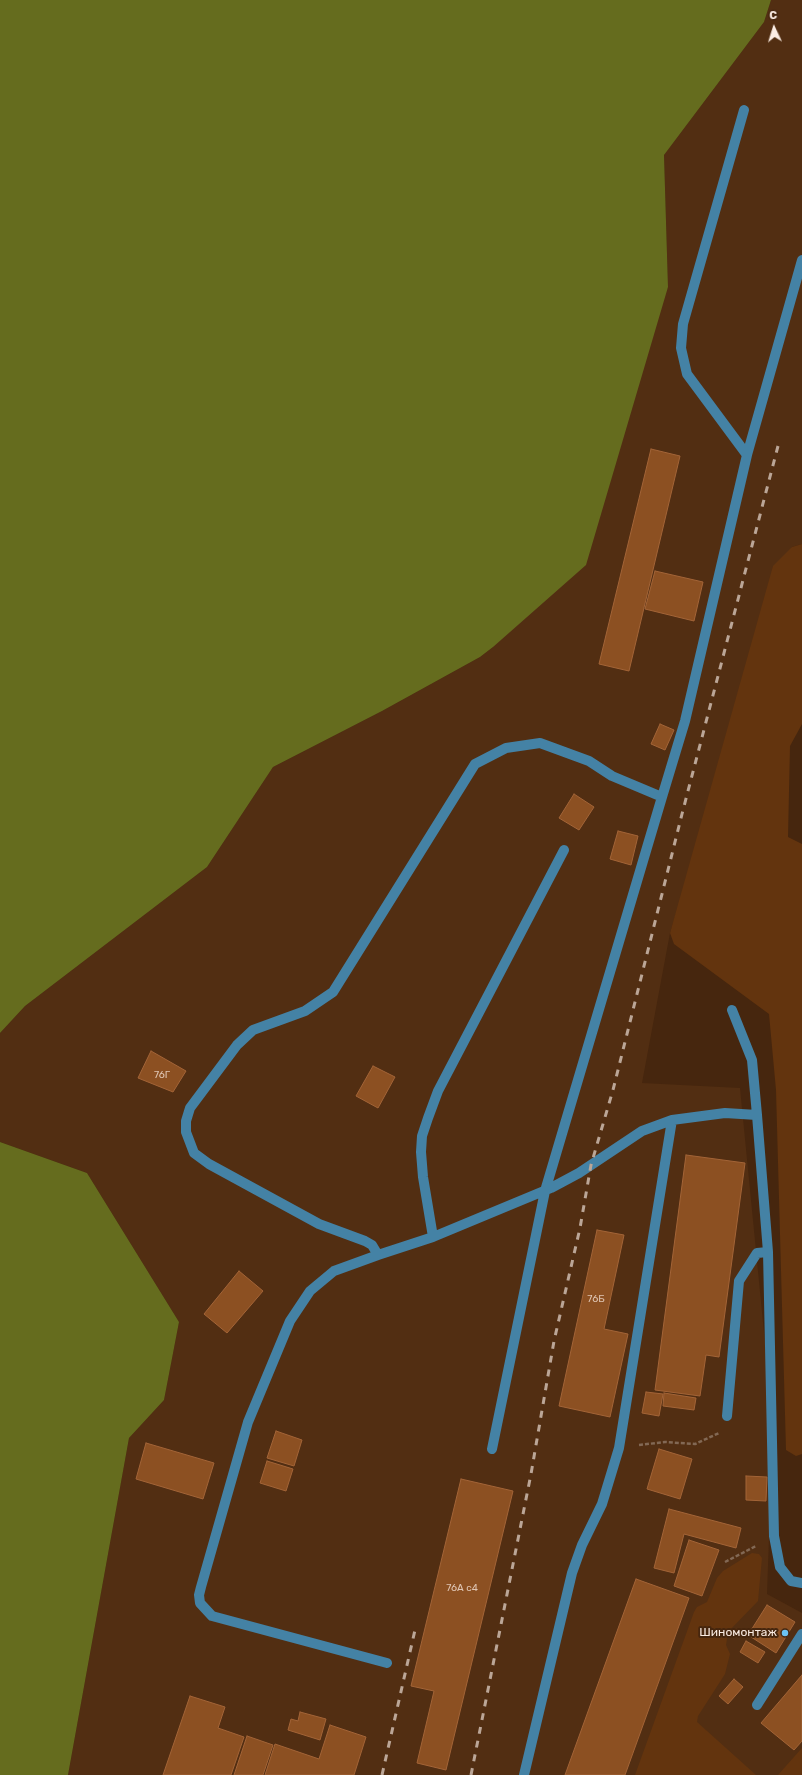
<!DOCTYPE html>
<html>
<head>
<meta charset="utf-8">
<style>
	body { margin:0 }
	#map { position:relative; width:802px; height:1775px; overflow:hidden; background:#46260e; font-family:Rubik,sans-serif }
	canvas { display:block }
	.north { position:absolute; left:754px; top:8px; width:40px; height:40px; -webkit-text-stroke:3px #46260e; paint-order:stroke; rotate:356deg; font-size:11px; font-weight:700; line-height:16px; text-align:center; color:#fbece3 }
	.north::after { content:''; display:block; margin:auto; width:14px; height:18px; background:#fbece3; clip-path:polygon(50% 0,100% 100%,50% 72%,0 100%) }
</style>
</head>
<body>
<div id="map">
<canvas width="802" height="1775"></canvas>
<div class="north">С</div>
</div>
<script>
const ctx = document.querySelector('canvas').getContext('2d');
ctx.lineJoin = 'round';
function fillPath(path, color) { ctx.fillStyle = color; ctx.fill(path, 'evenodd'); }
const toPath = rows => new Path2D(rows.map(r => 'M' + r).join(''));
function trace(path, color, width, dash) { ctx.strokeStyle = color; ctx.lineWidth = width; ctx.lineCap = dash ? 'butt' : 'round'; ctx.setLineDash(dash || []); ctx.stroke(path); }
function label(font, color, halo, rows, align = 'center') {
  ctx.font = font + ' Rubik,sans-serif'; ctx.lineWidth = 4; ctx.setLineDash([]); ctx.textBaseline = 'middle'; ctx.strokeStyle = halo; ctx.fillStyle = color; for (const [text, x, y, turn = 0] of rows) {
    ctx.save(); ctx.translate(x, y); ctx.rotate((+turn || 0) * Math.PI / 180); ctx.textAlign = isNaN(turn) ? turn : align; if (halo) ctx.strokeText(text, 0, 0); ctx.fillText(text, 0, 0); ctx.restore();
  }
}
fillPath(toPath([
	[771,0,802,0,802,544,792,547,670,933,642,1083,740,1088,773,1424,767,1594,802,1613,802,1775,68,1775,129,1438,164,1400,179,1322,87,1173,0,1142,0,1033,25,1006,207,867,273,767,382,711,480,657,493,647,668,287,664,155,764,22]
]), '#522e12');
fillPath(toPath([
	[802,544,802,724,790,746,788,837,802,844,802,1454,796,1456,786,1450,776,1090,769,1014,674,944,670,933,773,566,792,547],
	[752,1553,759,1554,762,1558,758,1601,728,1632,726,1645,730,1654,725,1674,698,1716,697,1722,756,1775,635,1775,694,1612,697,1607,707,1602,717,1578,723,1571],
	[802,1748,802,1775,778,1775]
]), '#63340e');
fillPath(toPath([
	[0,0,771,0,764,22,664,155,668,287,586,565,493,647,480,657,382,711,273,767,207,867,25,1006,0,1033],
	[0,1142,87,1173,179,1322,164,1400,129,1438,68,1775,0,1775]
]), '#656c1e');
const building = toPath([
	[651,449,680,456,629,671,599,664,651,449],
	[655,571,703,582,694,621,645,609,655,571],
	[660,724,674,730,665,750,651,744,660,724],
	[574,794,594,807,579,830,559,818,574,794],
	[618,831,638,836,631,865,610,859,618,831],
	[151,1051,186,1071,173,1092,138,1078,151,1051],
	[373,1066,395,1077,378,1108,356,1096,373,1066],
	[686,1155,745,1163,719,1357,706,1355,700,1396,655,1390,686,1155],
	[597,1230,624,1235,604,1329,628,1334,610,1417,559,1406,597,1230],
	[239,1271,263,1291,227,1333,204,1314,239,1271],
	[646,1392,663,1394,659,1416,642,1413,646,1392],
	[664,1393,696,1398,694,1410,663,1406,664,1393],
	[276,1431,302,1440,294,1466,267,1458,276,1431],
	[146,1443,214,1463,203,1499,136,1479,146,1443],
	[659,1449,692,1459,680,1499,647,1489,659,1449],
	[267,1461,293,1469,286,1491,260,1483,267,1461],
	[746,1476,767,1477,766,1501,746,1500,746,1476],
	[461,1479,513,1491,446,1770,417,1763,434,1691,411,1686,461,1479],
	[669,1509,741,1528,736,1548,684,1534,674,1573,654,1568,669,1509],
	[689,1540,719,1550,702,1596,674,1586,689,1540],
	[636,1579,689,1598,625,1775,565,1775,636,1579],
	[767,1605,795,1622,776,1653,748,1635,767,1605],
	[746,1641,765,1652,758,1663,740,1652,746,1641],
	[802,1675,802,1741,794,1750,761,1723,802,1675],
	[734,1679,743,1687,728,1704,719,1696,734,1679],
	[190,1696,225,1707,218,1728,244,1737,231,1775,163,1775,190,1696],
	[300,1712,326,1719,320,1740,288,1730,291,1719,298,1721,300,1712],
	[330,1725,366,1737,354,1775,265,1775,275,1744,319,1759,330,1725],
	[247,1736,273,1745,263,1775,234,1775,247,1736]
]);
fillPath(building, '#8c5022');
trace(building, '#a36437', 1);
trace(toPath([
	[639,1445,665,1442,695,1444,719,1433],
	[725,1562,756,1546]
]), '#826854', 2.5, [4, 2]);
trace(toPath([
	[744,110,683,324,681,348,687,374,747,455],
	[662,797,685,721,747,455,802,260],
	[732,1010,752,1060,757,1115],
	[433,1237,423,1177,421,1152,422,1136,428,1118,438,1091,564,850],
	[378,1255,372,1245,365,1241,319,1224,209,1164,194,1153,186,1132,186,1121,190,1108,237,1045,253,1030,305,1011,333,992,475,764,506,748,540,743,589,761,612,776,662,797,545,1191,492,1449],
	[727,1416,739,1281,757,1253,768,1252],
	[387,1663,212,1616,200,1603,199,1595,201,1587,248,1422,290,1321,310,1291,334,1271,378,1255,433,1237,551,1188,579,1173,642,1131,672,1120,725,1113,757,1115,768,1252,774,1536,780,1567,791,1581,802,1583],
	[757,1705,802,1634],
	[524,1775,572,1573,582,1545,602,1504,619,1448,672,1120]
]), '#4482a5', 10);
trace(toPath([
	[382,1775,415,1630],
	[471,1775,531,1474,554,1341,580,1228,591,1165,613,1090,682,814,778,446]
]), '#bba697', 3, [7, 7]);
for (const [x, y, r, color] of [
	[785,1633,4,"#6cc3f2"]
]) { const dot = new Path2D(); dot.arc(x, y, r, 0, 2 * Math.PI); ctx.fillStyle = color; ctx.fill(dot); trace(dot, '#46260e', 1.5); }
label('10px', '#dfc5b3', null, [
	["76Г",162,1075],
	["76Б",596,1299],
	["76А с4",462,1588]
]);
label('12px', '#fbece3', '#46260e', [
	["Шиномонтаж",777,1633]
], 'right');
</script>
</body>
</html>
